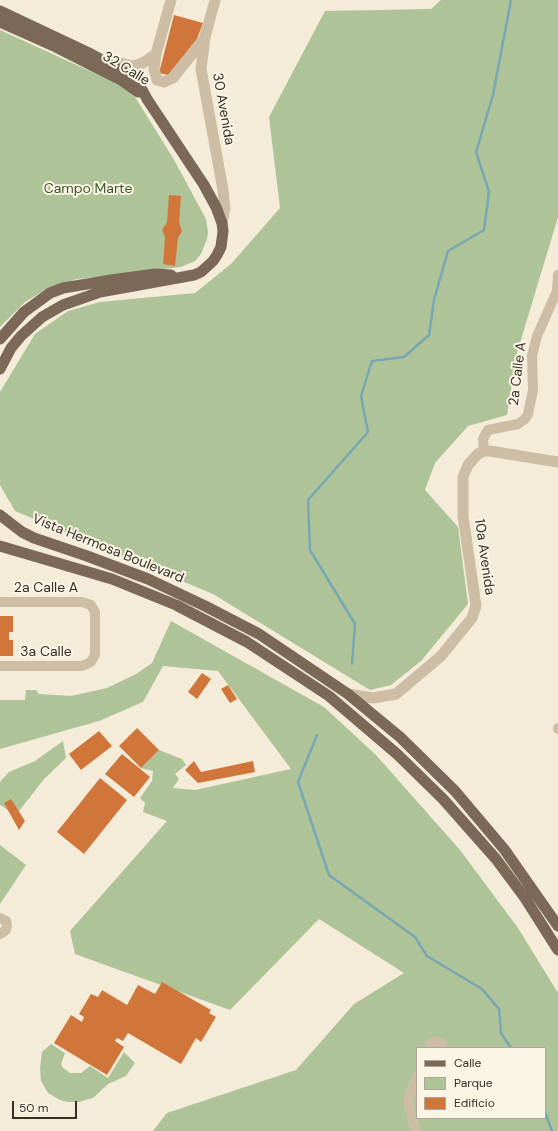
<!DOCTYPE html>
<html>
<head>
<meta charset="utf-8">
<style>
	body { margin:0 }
	#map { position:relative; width:558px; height:1131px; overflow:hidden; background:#f4ebd9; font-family:"DM Sans",sans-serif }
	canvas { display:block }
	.legend { position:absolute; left:416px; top:1047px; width:130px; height:72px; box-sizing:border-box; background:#fbf5e6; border:1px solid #ada599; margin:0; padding:5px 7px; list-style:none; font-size:12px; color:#372e26 }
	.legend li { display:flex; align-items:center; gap:8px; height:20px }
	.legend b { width:20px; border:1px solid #ada599 }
	.scale { position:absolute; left:12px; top:1101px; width:65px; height:18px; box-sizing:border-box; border:2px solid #372e26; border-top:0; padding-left:5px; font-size:12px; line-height:14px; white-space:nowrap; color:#372e26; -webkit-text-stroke:3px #fbf5e6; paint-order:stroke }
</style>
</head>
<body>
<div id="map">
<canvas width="558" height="1131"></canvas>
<ul class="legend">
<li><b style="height:5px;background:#7b6856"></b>Calle</li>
<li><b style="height:11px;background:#aec498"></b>Parque</li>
<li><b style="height:11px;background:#d0763a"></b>Edificio</li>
</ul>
<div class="scale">50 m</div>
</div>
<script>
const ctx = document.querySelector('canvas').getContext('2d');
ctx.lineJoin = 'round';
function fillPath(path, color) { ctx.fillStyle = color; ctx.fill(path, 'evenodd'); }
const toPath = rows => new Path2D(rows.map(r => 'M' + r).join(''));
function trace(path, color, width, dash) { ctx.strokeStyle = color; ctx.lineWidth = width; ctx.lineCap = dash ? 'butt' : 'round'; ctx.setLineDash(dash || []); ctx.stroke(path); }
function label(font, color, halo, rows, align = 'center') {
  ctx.font = font + ' "DM Sans",sans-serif'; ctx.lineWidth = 4; ctx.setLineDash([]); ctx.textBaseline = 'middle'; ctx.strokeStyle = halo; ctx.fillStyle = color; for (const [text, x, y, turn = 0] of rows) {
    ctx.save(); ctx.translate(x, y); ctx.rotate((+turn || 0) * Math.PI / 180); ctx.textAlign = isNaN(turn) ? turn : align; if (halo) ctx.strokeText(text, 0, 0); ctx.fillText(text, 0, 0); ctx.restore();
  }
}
fillPath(toPath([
	[441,0,558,0,558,217,517,353,507,415,468,426,435,463,425,490,458,527,468,604,421,661,391,685,370,690,213,594,15,511,0,485,0,392,35,334,68,311,100,302,195,293,231,264,280,208,269,117,325,11,431,9],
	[0,30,103,77,122,87,135,97,173,158,206,219,208,232,207,239,201,254,195,261,181,267,77,279,48,288,25,302,0,327],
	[171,621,324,707,376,755,460,850,518,928,558,993,558,1131,153,1131,167,1113,296,1070,354,1004,404,973,319,919,230,1010,75,954,70,931,167,821,143,812,145,803,140,798,152,781,153,771,141,768,159,750,182,759,186,765,175,774,179,779,173,788,195,790,291,769,218,671,163,666,143,702,99,721,0,749,0,700,25,700,26,690,36,690,39,694,71,696,107,688,136,674,152,663],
	[417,1048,545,1048,545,1118,417,1118],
	[63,741,66,758,44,779,16,815,0,805,0,782,9,772,35,761],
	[0,845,26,865,0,904],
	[51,1044,65,1053,61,1064,63,1068,70,1073,81,1073,90,1066,108,1078,124,1052,135,1063,126,1076,108,1084,93,1098,79,1102,68,1102,60,1100,48,1093,41,1081,40,1069,42,1052]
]), '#aec498');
trace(toPath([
	[352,664,355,624,310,550,308,500,368,432,361,396,372,361,404,357,429,335,434,300,448,251,484,230,489,192,476,152,493,95,511,0],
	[317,735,298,782,329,875,415,937,427,956,482,989,499,1009,501,1033,511,1048],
	[545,1112,552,1131]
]), '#76a7b3', 2.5);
fillPath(toPath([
	[174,15,203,23,197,39,168,75,159,73],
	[169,195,181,196,179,222,182,231,178,238,175,266,163,264,165,237,162,230,167,222],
	[0,616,13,616,13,632,9,632,9,640,13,640,13,656,0,656],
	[202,673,211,679,197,699,188,692],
	[228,685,237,699,230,703,221,689],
	[137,728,159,750,141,768,119,746],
	[99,731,112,746,81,770,69,754],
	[122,754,150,777,134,797,105,774],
	[194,761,201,772,253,761,255,772,198,783,185,770],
	[100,778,127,800,84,854,57,832],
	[11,799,25,821,19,830,4,803],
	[162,982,211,1010,209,1013,216,1017,201,1042,196,1038,181,1064,128,1033,123,1041,117,1038,115,1041,124,1047,107,1075,54,1043,71,1015,82,1022,84,1017,79,1014,91,994,98,997,102,990,127,1005,138,985,155,994]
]), '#d0763a');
trace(toPath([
	[484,451,483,439,488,430,518,424,525,419,528,414,533,390,532,356,537,336,557,291,558,275],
	[0,602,82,602,91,605,95,612,95,655,91,662,82,666,0,666],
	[558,728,558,729],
	[0,918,6,921,7,925,6,930,0,934],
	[428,1048,431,1043,435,1041,442,1044,443,1048],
	[416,1131,409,1105,409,1097,417,1077]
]), '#cdbda4', 10);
trace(toPath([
	[171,0,156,54,154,69,157,80,164,82,173,78,204,39],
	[215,0,205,37,201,69,223,190,225,208,222,223],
	[107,60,133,66,143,63,156,54],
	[348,694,373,698,396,694,441,656,472,618,476,606,463,516,463,477,468,465,478,454,484,451,490,451,558,462]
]), '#cdbda4', 11);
trace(toPath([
	[0,11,91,54,128,74,139,84,147,99,204,185,216,207,222,223,223,231,221,247,217,255,213,261,201,272,194,275,100,292,63,305,42,317,21,336,11,348,0,369],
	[0,22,56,47,121,80,138,92],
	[0,339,24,312,50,293,63,288,111,280,155,274,171,275],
	[0,515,22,532,34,538,87,556,148,579,205,606,259,634,348,694,400,737,455,791,504,849,558,926],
	[0,546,112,579,176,605,247,642,329,696,397,754,443,799,496,859,525,898,558,950]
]), '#7b6856', 11);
label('14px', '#372e26', '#fbf5e6', [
	["32 Calle",126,69,31],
	["30 Avenida",223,109,80],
	["2a Calle A",518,374,-83],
	["Vista Hermosa Boulevard",108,549,22],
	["10a Avenida",484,557,82],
	["2a Calle A",46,588],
	["3a Calle",46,652]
]);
label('14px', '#3f5828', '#fbf5e6', [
	["Campo Marte",88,189]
]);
</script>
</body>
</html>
